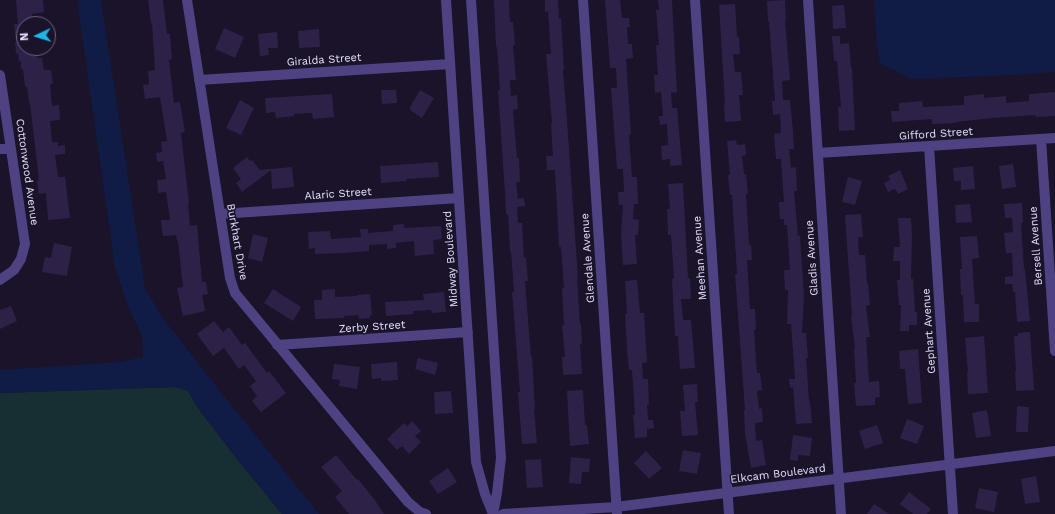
<!DOCTYPE html>
<html>
<head>
<meta charset="utf-8">
<style>
	body { margin:0 }
	#map { position:relative; width:1055px; height:514px; overflow:hidden; background:#1a1329; font-family:"Work Sans",sans-serif }
	canvas { display:block }
	.north { position:absolute; left:16px; top:16px; width:40px; height:40px; box-sizing:border-box; background:#1a1329; border:1px solid #6b647d; border-radius:50%; rotate:266deg; font-size:11px; font-weight:700; line-height:16px; text-align:center; color:#e5defc }
	.north::after { content:''; display:block; margin:auto; width:14px; height:18px; background:#1bb9eb; clip-path:polygon(50% 0,100% 100%,50% 72%,0 100%) }
</style>
</head>
<body>
<div id="map">
<canvas width="1055" height="514"></canvas>
<div class="north">N</div>
</div>
<script>
const ctx = document.querySelector('canvas').getContext('2d');
ctx.lineJoin = 'round';
function fillPath(path, color) { ctx.fillStyle = color; ctx.fill(path, 'evenodd'); }
const toPath = rows => new Path2D(rows.map(r => 'M' + r).join(''));
function trace(path, color, width, dash) { ctx.strokeStyle = color; ctx.lineWidth = width; ctx.lineCap = dash ? 'butt' : 'round'; ctx.setLineDash(dash || []); ctx.stroke(path); }
function label(font, color, halo, rows, align = 'center') {
  ctx.font = font + ' "Work Sans",sans-serif'; ctx.lineWidth = 3; ctx.setLineDash([]); ctx.textBaseline = 'middle'; ctx.strokeStyle = halo; ctx.fillStyle = color; for (const [text, x, y, turn = 0] of rows) {
    ctx.save(); ctx.translate(x, y); ctx.rotate((+turn || 0) * Math.PI / 180); ctx.textAlign = isNaN(turn) ? turn : align; if (halo) ctx.strokeText(text, 0, 0); ctx.fillText(text, 0, 0); ctx.restore();
  }
}
fillPath(toPath([
	[176,387,188,391,198,408,237,459,282,514,0,514,0,393]
]), '#172f32');
fillPath(toPath([
	[77,0,101,0,145,288,162,317,212,381,319,514,282,514,237,459,198,408,188,391,176,387,0,393,0,370,120,362,143,357,142,336,127,304,115,267],
	[874,0,1055,0,1055,72,1015,75,911,79,880,63,877,46]
]), '#101c45');
fillPath(toPath([
	[16,0,43,0,44,12,32,14,33,24,24,24,24,48,36,48,37,58,42,58,44,70,51,70,53,84,50,84,52,106,59,105,60,120,50,121,52,142,58,142,58,146,65,145,65,154,55,155,58,177,65,177,70,218,48,220,46,193,39,194,37,181,39,180,30,103,29,103,27,86,25,87,23,69,21,69,21,61,19,62,18,53,16,54,15,42,16,42,14,24,18,24],
	[148,0,163,0,167,34,170,34,172,59,169,60,174,103,180,102,185,132,181,133,189,203,188,203,190,226,197,225,202,282,206,282,208,294,202,295,205,311,183,316,177,288,183,287,178,241,177,241,176,235,163,236,161,220,170,220,166,192,158,193,157,180,166,179,163,161,157,162,156,153,162,152,161,142,167,141,160,97,145,99,143,85,149,84,148,71,155,70,152,23,151,23],
	[494,0,509,0,510,22,513,22,515,45,513,46,516,80,510,80,511,96,517,95,518,109,513,110,517,158,519,158,520,182,516,182,518,199,524,198,525,206,517,207,518,223,522,223,524,258,526,257,528,281,525,281,531,357,532,357,535,409,534,409,537,443,522,444,518,392,520,392,512,292,514,292,511,251,510,251,508,214,506,214,505,193,498,90,500,90,497,47,496,47],
	[545,0,558,0,559,19,561,18,564,70,563,70,567,120,578,279,577,279,580,324,581,324,582,344,580,344,582,374,563,375,562,357,565,357,562,325,564,325,562,289,564,288,561,247,559,247,555,170,547,170,546,156,553,156,551,123,552,123,546,54,551,54,548,11,545,12],
	[605,0,620,0,622,18,629,18,630,27,627,27,628,44,632,44,633,58,626,59,631,134,629,135,632,177,637,177,638,204,634,204,633,219,639,220,638,235,635,235,637,264,623,265,621,235,623,205,619,205,618,192,624,192,623,169,617,169,611,88,617,88,616,68,610,68],
	[658,0,672,0,677,92,671,93,672,108,677,108,682,165,670,166,670,159,662,160,661,146,668,145,667,124,660,125,659,116,663,116,661,92,655,93,654,75,658,75,656,45,659,45,656,10,659,10],
	[785,0,786,20,785,20,790,80,782,81,783,100,790,100,793,132,794,149,789,149,791,168,796,167,797,191,794,191,798,236,800,235,804,296,802,333,806,333,808,358,806,358,809,401,810,401,812,423,796,424,793,387,790,388,789,379,795,379,791,324,787,324,788,290,785,290,784,270,790,270,787,225,784,225,784,219,780,219,779,202,784,202,781,159,776,159,774,134,781,133,780,114,773,115,772,101,775,101,769,21,768,21,767,1],
	[735,4,737,37,739,37,740,54,733,54,735,72,741,72,743,95,739,95,741,121,725,122,724,105,725,105,719,5],
	[844,5,846,28,833,29,832,6],
	[224,28,244,37,235,58,215,49],
	[319,29,320,47,299,48,298,31],
	[277,32,278,48,268,48,269,55,260,56,258,34],
	[832,36,840,36,840,44,849,43,851,68,852,68,855,130,839,131,838,107,841,107,837,61,834,61],
	[381,90,396,90,397,103,382,104],
	[420,90,434,98,422,118,410,110,410,107],
	[1055,92,1055,116,1036,117,1035,115,992,118,956,122,956,123,932,124,932,119,892,122,891,111,899,111,899,103,922,101,923,107,964,105,964,96,984,94,984,98,1006,96,1006,103,1029,101,1029,94],
	[332,94,334,117,313,119,312,113,294,114,294,116,276,118,275,112,266,113,265,98],
	[240,100,254,108,241,135,226,128],
	[736,140,737,145,745,144,746,155,742,156,744,174,746,174,748,194,746,194,748,227,749,245,751,245,752,260,747,260,750,309,755,309,756,330,754,330,757,373,760,373,762,390,757,391,759,409,762,408,763,422,755,423,756,441,762,440,766,465,751,468,745,433,744,410,745,410,735,274,737,274,732,195,730,195,728,175,730,175,727,141],
	[247,157,250,161,252,160,260,170,292,167,294,187,272,189,271,170,242,192,236,183,241,179,233,168],
	[438,162,439,177,406,179,406,181,381,183,380,166],
	[1013,164,1016,187,1002,189,999,166],
	[973,166,975,189,961,190,961,181,954,181,953,168],
	[900,170,908,189,898,194,895,189,888,192,884,183,890,180,888,176],
	[848,177,862,181,855,205,842,202],
	[683,183,688,278,690,278,691,299,681,299,683,320,691,320,695,368,680,369,678,336,675,336,672,279,674,279,671,235,668,235,667,209,670,209,668,184],
	[1022,203,1023,223,1021,223,1024,269,1025,269,1030,321,1017,322,1015,292,1013,292,1012,284,1005,284,1005,277,1013,276,1012,253,1006,253,1004,233,1013,232,1012,218,1005,218,1004,204],
	[970,204,972,222,956,223,955,205],
	[861,214,863,237,858,237,859,255,865,255,867,284,868,283,870,305,866,306,870,337,866,337,869,382,879,381,880,397,875,398,875,405,856,406,854,383,856,383,854,349,855,349,851,316,852,316,845,215],
	[898,218,911,218,912,237,911,279,913,279,915,312,917,312,917,325,909,325,909,331,900,331,901,305,899,305,897,280,900,280,900,261,893,261,894,247,900,247],
	[404,224,404,228,441,226,442,239,433,240,434,254,415,256,414,241,396,243,396,248,387,249,387,244,369,245,369,251,344,253,315,254,315,248,309,249,308,232,330,231,331,239,361,237,360,229,368,229,368,233,393,231,393,225],
	[253,234,268,238,262,262,248,258],
	[977,236,979,258,972,259,975,304,979,304,979,322,964,322,963,295,961,295,960,269,962,269,960,237],
	[54,243,72,247,67,276,42,272,45,257,51,258],
	[637,280,640,313,644,313,647,362,642,363,643,379,648,379,649,405,647,405,648,420,653,420,654,428,647,429,647,437,635,438,633,415,635,415,632,370,629,370,627,350,625,314,627,314,625,281],
	[273,289,301,307,293,321,264,303],
	[335,289,335,297,357,296,357,295,370,294,372,315,370,315,370,318,359,319,358,315,344,316,344,318,315,319,314,300,322,300,322,290],
	[444,292,446,312,432,313,431,310,413,311,413,314,386,316,385,302,424,300,423,294],
	[11,306,17,321,0,329,0,310],
	[214,321,223,332,229,327,242,345,245,343,267,373,269,371,286,393,261,412,252,401,257,396,250,386,256,381,244,365,239,369,224,348,213,356,197,334],
	[1030,332,1034,390,1016,391,1015,371,1016,371,1014,336,1018,336,1018,333],
	[984,336,988,393,968,394,967,372,968,372,965,338],
	[918,349,922,403,908,404,905,369,900,369,899,351],
	[418,358,438,363,435,375,415,369],
	[397,362,398,380,381,381,381,378,372,379,371,364],
	[334,364,360,367,357,389,339,386,340,380,332,379],
	[697,384,698,402,695,402,698,435,682,436,680,411,685,411,683,385],
	[583,390,585,425,587,425,589,444,570,446,567,391],
	[451,391,453,413,435,414,434,392],
	[1017,406,1029,407,1028,432,1016,432],
	[987,410,991,436,976,438,972,413],
	[907,419,924,426,917,444,900,438],
	[412,421,421,431,415,436,421,442,409,454,402,446,397,450,387,439,404,423,407,426],
	[877,425,883,443,865,449,859,431],
	[793,435,812,438,810,456,798,455,798,461,790,460],
	[683,450,701,453,697,474,679,471],
	[646,451,662,468,649,479,634,463],
	[336,455,357,480,358,479,374,499,384,514,349,514,335,497,342,491,321,467],
	[571,457,590,459,589,472,582,472,581,484,569,483],
	[541,459,543,487,527,488,525,460],
	[448,468,457,482,438,494,429,481],
	[1036,476,1040,502,1025,504,1021,479],
	[979,488,998,492,994,512,975,508],
	[909,492,931,509,927,514,913,514,900,504],
	[874,504,889,514,867,514]
]), '#2e2148');
trace(toPath([
	[187,0,230,278,235,293,408,502,420,512,426,514],
	[446,0,476,462,485,494,493,514],
	[471,0,501,458,497,493,493,514],
	[583,0,617,514],
	[695,0,729,514],
	[808,0,841,514],
	[0,75,25,244,21,259,14,270,0,280],
	[199,80,450,64],
	[1041,139,1055,351],
	[929,146,953,514],
	[0,149,11,149],
	[818,153,1055,138],
	[220,214,459,198],
	[277,345,468,332],
	[503,514,616,507,1055,451]
]), '#4e4283', 10);
label('11px', '#e5defc', '#1a1329', [
	["Giralda Street",324,60,-4],
	["Gifford Street",936,134,-4],
	["Cottonwood Avenue",27,172,82],
	["Alaric Street",338,194,-4],
	["Burkhart Drive",237,242,80],
	["Bersell Avenue",1036,246,-94],
	["Glendale Avenue",588,258,-94],
	["Meehan Avenue",700,258,-94],
	["Gladis Avenue",812,258,-94],
	["Midway Boulevard",451,259,-94],
	["Zerby Street",372,327,-4],
	["Gephart Avenue",929,331,-94],
	["Elkcam Boulevard",778,474,-7]
]);
</script>
</body>
</html>
